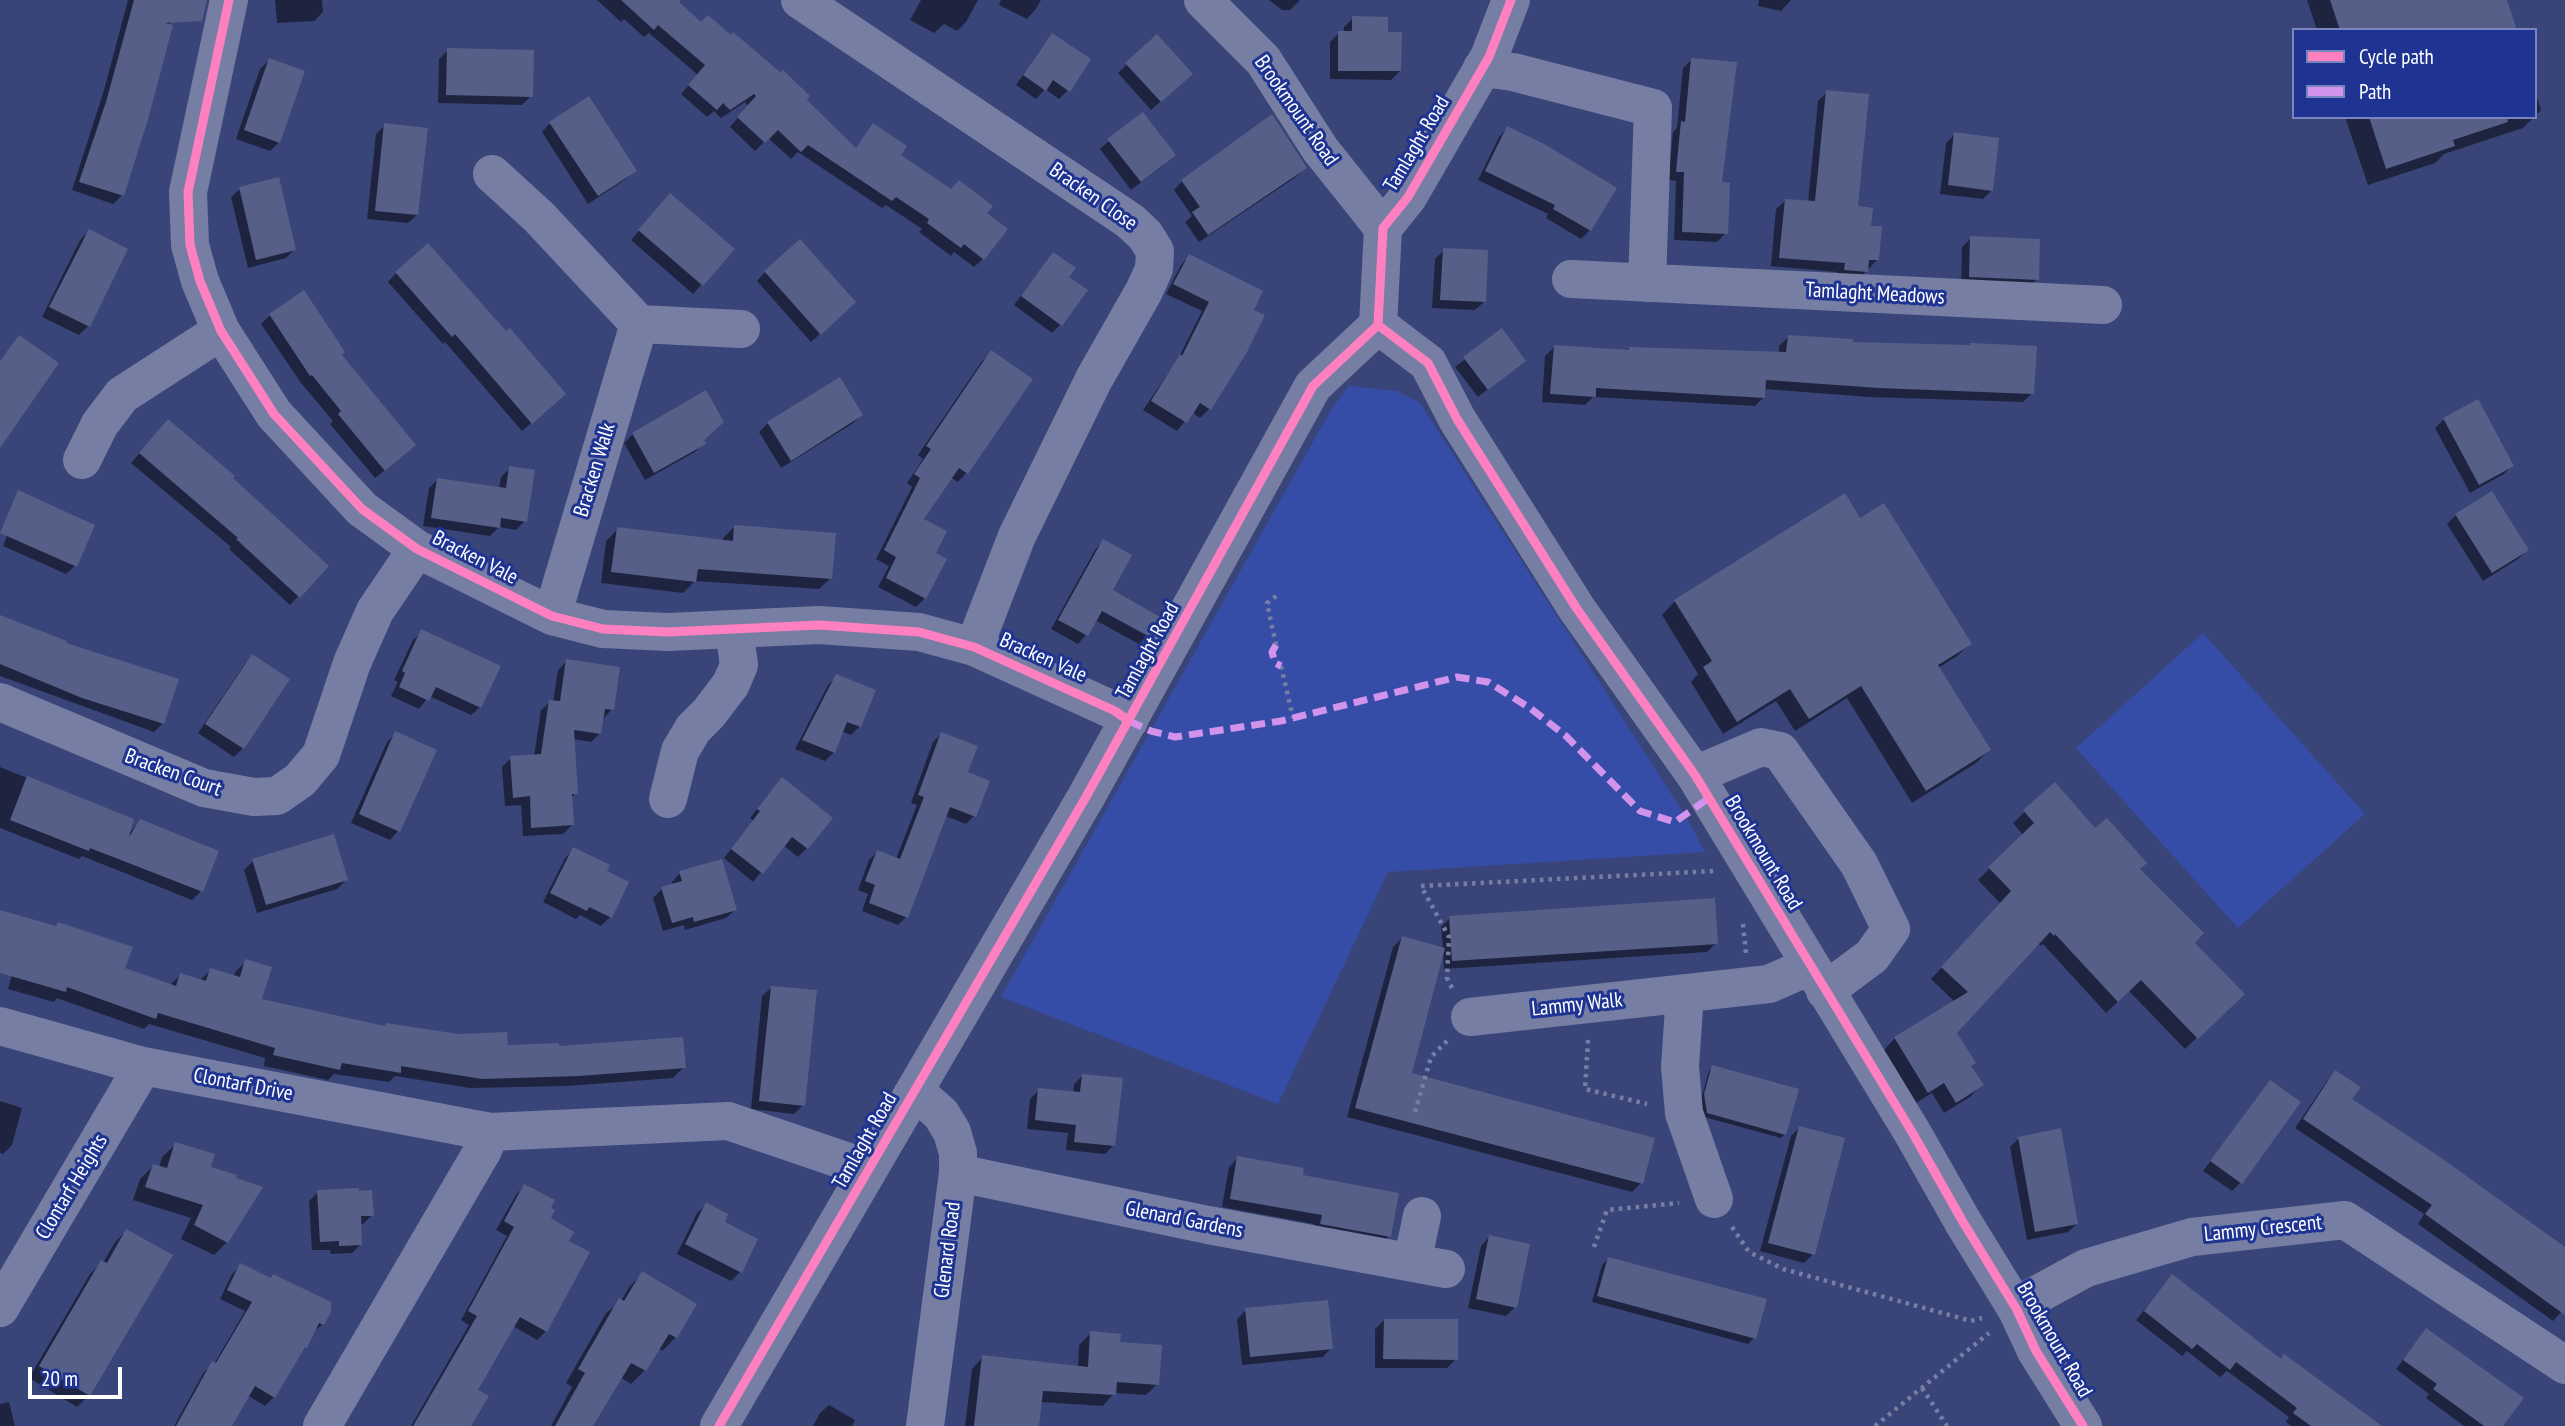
<!DOCTYPE html>
<html>
<head>
<meta charset="utf-8">
<style>
	body { margin:0 }
	#map { position:relative; width:2565px; height:1426px; overflow:hidden; background:#394578; font-family:"PT Sans Narrow",sans-serif }
	canvas { display:block }
	.legend { position:absolute; left:2292px; top:28px; width:245px; height:91px; box-sizing:border-box; background:#1f3492; border:2px solid #7985be; margin:0; padding:9px 12px; list-style:none; font-size:21px; color:#fff }
	.legend li { display:flex; align-items:center; gap:14px; height:35px }
	.legend b { width:35px; border:2px solid #7985be }
	.scale { position:absolute; left:28px; top:1367px; width:94px; height:32px; box-sizing:border-box; border:4px solid #fff; border-top:0; padding-left:9px; font-size:21px; line-height:24px; white-space:nowrap; color:#fff; -webkit-text-stroke:5px #1f3492; paint-order:stroke }
</style>
</head>
<body>
<div id="map">
<canvas width="2565" height="1426"></canvas>
<ul class="legend">
<li><b style="height:9px;background:#ff80c0"></b>Cycle path</li>
<li><b style="height:9px;background:#d193ec"></b>Path</li>
</ul>
<div class="scale">20 m</div>
</div>
<script>
const ctx = document.querySelector('canvas').getContext('2d');
ctx.lineJoin = 'round';
function fillPath(path, color) { ctx.fillStyle = color; ctx.fill(path, 'evenodd'); }
const toPath = rows => new Path2D(rows.map(r => 'M' + r).join(''));
function trace(path, color, width, dash) { ctx.strokeStyle = color; ctx.lineWidth = width; ctx.lineCap = dash ? 'butt' : 'round'; ctx.setLineDash(dash || []); ctx.stroke(path); }
function label(font, color, halo, rows, align = 'center') {
  ctx.font = font + ' "PT Sans Narrow",sans-serif'; ctx.lineWidth = 6; ctx.setLineDash([]); ctx.textBaseline = 'middle'; ctx.strokeStyle = halo; ctx.fillStyle = color; for (const [text, x, y, turn = 0] of rows) {
    ctx.save(); ctx.translate(x, y); ctx.rotate((+turn || 0) * Math.PI / 180); ctx.textAlign = isNaN(turn) ? turn : align; if (halo) ctx.strokeText(text, 0, 0); ctx.fillText(text, 0, 0); ctx.restore();
  }
}
fillPath(toPath([
	[1349,386,1397,391,1420,403,1686,817,1705,852,1388,872,1278,1104,1001,997,1332,408],
	[2203,633,2365,814,2238,928,2076,748]
]), '#364da8');
fillPath(toPath([
	[128,0,177,0,172,21,168,25,122,195,113,204,72,190,104,90],
	[275,0,322,0,323,12,314,21,277,23],
	[597,0,675,0,701,24,804,100,855,149,873,126,898,156,985,214,983,259,974,267,954,252,951,256,919,232,922,229,886,205,882,208,798,152,791,159,768,138,755,151,730,127,748,106,745,102,721,118,714,111,707,117,681,94,698,75,649,33,644,37,624,19,621,22],
	[921,0,978,0,966,22,957,31,944,24,934,33,910,20],
	[1001,0,1041,0,1035,10,1027,19,999,5],
	[1269,0,1300,0,1290,10,1282,10],
	[1759,0,1791,0,1781,11,1758,6],
	[2307,0,2505,0,2515,30,2317,30],
	[1353,18,1386,33,1400,71,1391,80,1330,79,1330,42,1339,33,1344,33,1344,27],
	[1053,35,1068,90,1059,99,1045,89,1036,99,1016,85,1044,44],
	[448,50,531,96,522,105,438,103,439,59],
	[1692,59,1720,184,1726,233,1717,242,1674,240,1676,181,1668,180,1673,132,1677,128,1683,68],
	[269,60,279,142,270,151,236,139,260,69],
	[1127,64,1182,82,1151,110,1118,73],
	[1827,92,1856,208,1869,227,1877,260,1858,280,1836,279,1837,272,1771,266,1776,209,1785,201,1808,202,1818,101],
	[2535,92,2541,110,2535,116],
	[2345,117,2534,117,2523,128,2444,154,2435,163,2368,185],
	[550,123,635,171,626,179,588,204,542,132],
	[385,125,417,215,408,223,367,219,376,134],
	[1507,128,1590,230,1581,239,1546,218,1548,214,1478,180,1499,137],
	[1955,134,1992,190,1983,199,1940,194,1946,143],
	[1109,141,1165,164,1131,190,1100,149],
	[1305,168,1296,177,1199,242,1185,222,1192,216,1174,190,1182,181],
	[240,189,294,250,286,258,248,268,231,197],
	[662,204,733,250,693,294,631,240],
	[89,231,126,250,88,326,79,335,42,317,80,240],
	[1971,238,2037,279,2028,288,1961,285,1962,247],
	[1444,250,1484,302,1475,310,1432,308,1435,259],
	[1053,254,1067,277,1061,324,1052,333,1014,305],
	[1189,256,1251,310,1245,351,1209,409,1200,418,1192,412,1177,431,1143,410,1178,359,1202,311,1166,294,1181,265],
	[765,272,845,311,811,342,757,281],
	[396,273,555,402,522,431,445,342,443,344,388,282],
	[270,315,405,454,375,478,330,424,333,421,301,383,261,324],
	[1501,331,1524,361,1478,397,1455,367],
	[1788,337,2032,393,2023,402,1869,397,1764,389,1764,397,1755,406,1593,397,1585,405,1542,402,1545,356,1554,347,1626,352,1630,348,1779,354,1779,346],
	[991,353,1030,380,966,473,958,482,950,477,921,520,934,554,925,598,916,607,878,587,889,566,876,559,912,487,907,483,923,459,918,455,982,361],
	[839,379,861,415,852,424,781,468,759,432,768,423],
	[2444,419,2512,466,2504,474,2470,493,2435,428],
	[160,430,231,478,327,566,290,605,229,549,231,547,131,463],
	[633,434,702,441,704,443,695,452,645,480,624,443],
	[510,468,525,521,516,530,499,527,490,536,423,526,429,488,438,479,499,488,501,477],
	[2491,493,2527,550,2518,559,2483,581,2447,524,2456,515],
	[19,506,75,566,66,574,3,546],
	[1860,520,1970,644,1956,657,1938,668,1989,750,1976,763,1912,803,1847,698,1795,731,1776,701,1723,734,1691,682,1698,674,1662,615,1675,601],
	[735,526,831,578,819,589,695,581,683,593,601,583,606,541,618,529,723,542,723,538],
	[1103,541,1111,591,1148,635,1139,644,1095,620,1086,635,1078,644,1051,629,1095,550],
	[0,616,64,644,163,723,154,732,0,676],
	[422,632,480,707,471,715,429,696,419,709,391,696,398,682,394,680,413,640],
	[252,656,243,748,234,757,198,733,244,665],
	[567,661,612,709,604,718,600,733,591,742,573,739,576,793,571,798,572,825,563,834,523,836,521,805,505,806,502,767,511,758,534,756,541,710,550,702,553,702,558,670],
	[837,676,860,726,851,735,841,731,834,752,825,761,795,749,828,685],
	[396,733,435,750,398,831,390,840,351,823,387,742],
	[941,734,966,773,974,816,966,824,945,816,906,917,898,925,862,911,868,894,858,890,869,860,877,852,896,859,917,805,911,803,933,742],
	[0,767,132,820,129,833,140,821,201,891,192,900,82,856,79,859,0,828],
	[2054,784,2095,831,2138,870,2192,943,2242,994,2185,1049,2129,991,2106,1013,2043,944,2041,946,2038,943,1955,1033,1970,1067,1981,1085,1970,1097,1944,1113,1932,1093,1916,1103,1884,1050,1895,1038,1955,1002,1931,979,2001,904,1978,880,2023,835,2013,823],
	[774,788,807,848,798,857,783,845,753,882,724,858,753,821,750,818],
	[574,849,604,872,610,917,601,926,580,915,576,919,543,902,565,858],
	[253,861,346,880,337,889,257,913,244,870],
	[680,873,735,910,726,918,685,930,684,925,663,931,653,898,662,889,673,886,672,882],
	[1450,918,1716,943,1707,952,1444,969,1443,953,1409,1074,1641,1183,1632,1192,1347,1117,1393,947,1402,938,1443,949,1441,927],
	[58,924,123,970,169,986,180,975,199,981,211,970,234,977,235,972,246,961,260,1001,383,1028,386,1024,506,1047,558,1048,684,1067,673,1078,567,1086,470,1088,395,1076,389,1082,334,1074,328,1080,264,1066,265,1058,149,1024,144,1029,57,998,54,1002,8,989,24,932,54,927],
	[771,988,803,1105,794,1114,751,1109,762,996],
	[1713,1067,1785,1134,1781,1138,1704,1117,1701,1099,1709,1071],
	[2336,1073,2350,1099,2565,1249,2565,1308,2553,1321,2418,1224,2424,1214,2295,1128,2327,1081],
	[1083,1075,1113,1146,1105,1154,1066,1150,1068,1133,1027,1129,1030,1099,1039,1090,1073,1094,1074,1084],
	[2270,1082,2240,1183,2232,1191,2203,1171],
	[0,1101,22,1108,12,1145,3,1154,0,1153],
	[1799,1128,1813,1254,1804,1263,1760,1251,1791,1136],
	[2019,1138,2077,1224,2068,1232,2027,1240,2010,1147],
	[176,1144,209,1168,227,1242,214,1255,181,1239,191,1218,133,1200,140,1179,153,1166,159,1168,162,1157],
	[1238,1158,1389,1236,1380,1245,1313,1232,1314,1224,1222,1207,1229,1167],
	[524,1186,566,1242,546,1331,537,1340,513,1326,476,1390,469,1426,411,1426,469,1325,461,1320,507,1236,496,1230,516,1195],
	[318,1192,372,1215,363,1224,359,1224,361,1244,352,1253,331,1254,330,1250,312,1250,309,1201],
	[706,1205,722,1222,756,1240,740,1272,731,1281,677,1254,697,1213],
	[126,1231,89,1395,77,1407,29,1378,90,1274,102,1262,103,1263,115,1242],
	[1489,1237,1515,1307,1506,1316,1468,1308,1481,1246],
	[1608,1259,1754,1338,1748,1344,1592,1302,1602,1265],
	[241,1265,323,1324,313,1332,274,1397,265,1406,247,1395,230,1426,174,1426,204,1372,214,1364,245,1311,220,1299,232,1274],
	[642,1274,695,1305,676,1337,662,1351,658,1348,645,1370,631,1384,620,1377,591,1426,551,1426,572,1387,566,1383,606,1313,621,1301,629,1287],
	[2172,1277,2355,1426,2291,1426,2286,1422,2289,1417,2227,1371,2220,1377,2187,1351,2182,1356,2136,1320],
	[1246,1310,1331,1348,1323,1357,1242,1365,1237,1319],
	[1384,1320,1456,1359,1447,1368,1375,1368,1375,1329],
	[2426,1330,2501,1426,2464,1426,2426,1398,2429,1394,2396,1369],
	[1091,1333,1118,1344,1157,1384,1146,1395,1114,1393,1103,1406,1040,1402,1037,1426,965,1426,972,1369,983,1357,1078,1368,1079,1345],
	[9,1402,15,1426,0,1426,0,1404],
	[829,1405,855,1420,852,1426,813,1426,820,1413]
]), '#0007');
fillPath(toPath([
	[134,0,207,0,202,21,165,23,173,25,149,116,124,196,79,182,106,102],
	[621,0,681,0,679,2,701,22,708,15,731,35,733,32,780,72,783,70,810,96,807,100,856,148,873,123,907,146,901,155,951,189,959,180,993,206,987,213,1008,229,984,260,964,244,961,248,927,223,929,219,896,197,892,201,808,145,801,152,778,130,765,143,737,117,756,96,754,94,730,110,723,103,717,110,688,85,705,65,658,25,654,30],
	[2330,0,2507,0,2517,30,2340,30],
	[1352,16,1388,17,1388,32,1402,32,1401,71,1338,71,1338,31,1352,31],
	[1052,33,1091,59,1070,92,1053,80,1046,91,1023,75],
	[1157,34,1193,74,1161,102,1125,63],
	[447,48,534,50,533,97,446,95],
	[269,58,305,71,280,143,244,130],
	[1691,58,1737,62,1722,182,1730,183,1728,234,1682,232,1684,172,1676,172,1681,121,1685,122],
	[1826,90,1869,94,1858,206,1873,208,1871,226,1882,226,1879,260,1869,260,1868,272,1844,270,1845,263,1779,258,1785,199,1815,201],
	[589,96,637,171,598,196,549,122],
	[1143,112,1176,155,1141,182,1107,139],
	[1272,114,1307,168,1208,235,1192,212,1200,207,1181,180],
	[2369,117,2507,117,2508,122,2453,140,2455,146,2386,169],
	[384,123,428,128,418,215,375,211],
	[1507,126,1546,145,1617,188,1591,231,1553,209,1555,205,1485,171],
	[1954,132,1999,138,1993,191,1948,185],
	[279,177,296,250,256,260,239,187],
	[670,193,735,249,703,286,638,230],
	[89,229,128,249,90,327,49,307],
	[1970,236,2040,239,2039,280,1969,277],
	[800,239,856,302,821,335,764,271],
	[428,243,506,331,510,328,566,394,532,424,455,334,452,337,395,272],
	[1443,248,1488,250,1486,302,1440,300],
	[1053,252,1076,268,1069,277,1088,290,1062,326,1021,296],
	[1189,254,1263,291,1254,310,1265,315,1247,352,1211,410,1200,403,1187,423,1151,401,1180,354,1182,356,1209,302,1173,284],
	[304,290,345,352,342,355,416,445,385,471,338,414,341,411,312,375,310,376,269,314],
	[1502,328,1526,361,1488,390,1463,357],
	[19,335,59,363,0,448,0,361],
	[1788,335,1853,339,1853,342,1970,345,1970,343,2037,346,2034,394,1879,388,1766,380,1765,398,1596,388,1596,397,1550,394,1554,345,1629,350,1629,347,1786,352],
	[991,350,1033,379,968,474,959,468,924,519,947,531,936,553,947,559,926,599,886,578,896,557,884,550,920,478,914,474,931,449,926,446],
	[840,377,863,415,791,461,767,422],
	[706,390,724,422,704,440,706,444,654,473,632,433],
	[2478,399,2514,466,2479,485,2443,418],
	[168,419,235,476,233,478,329,566,300,598,236,539,238,538,139,453],
	[509,466,535,470,527,522,501,518,500,528,431,518,437,478,506,488],
	[18,490,95,525,77,567,0,533],
	[2492,491,2529,550,2492,573,2455,514],
	[1845,493,1860,518,1884,503,1972,644,1938,665,1991,750,1926,791,1861,686,1809,719,1790,689,1737,722,1703,667,1712,661,1674,600],
	[734,525,836,533,832,579,698,569,696,582,611,572,617,527,733,541],
	[1103,539,1132,555,1113,590,1160,617,1150,637,1102,611,1088,636,1058,620],
	[0,615,67,641,66,643,179,679,164,724,82,698,0,664],
	[421,629,501,666,481,708,436,687,429,701,399,687,405,673,402,671],
	[252,654,290,679,244,749,205,724],
	[566,659,620,667,614,710,605,709,601,734,574,730,578,794,572,794,574,825,531,828,530,796,513,798,510,756,541,754,549,700,560,701],
	[836,674,876,690,861,727,847,722,835,753,802,740],
	[395,731,437,750,400,832,359,814],
	[941,732,978,746,968,772,990,781,976,817,950,807,908,918,869,903,875,885,865,881,877,850,900,859,924,797,918,795],
	[27,776,134,819,129,837,140,819,219,851,203,892,90,848,89,851,10,820],
	[782,777,833,818,808,849,792,837,763,874,731,849,760,811,757,809],
	[2055,782,2095,828,2107,818,2147,863,2140,869,2204,933,2195,943,2245,994,2198,1039,2141,980,2118,1002,2055,934,2054,936,2050,932,1957,1033,1976,1063,1971,1066,1984,1085,1956,1103,1944,1083,1928,1093,1894,1037,1968,992,1941,967,2011,891,1988,867,2034,823,2023,810],
	[334,834,348,880,266,905,252,859],
	[573,847,610,865,607,871,629,882,612,918,589,907,587,911,550,893],
	[722,859,737,910,694,922,693,917,672,923,661,887,682,881,679,871],
	[1715,898,1718,944,1452,961,1449,916],
	[0,910,56,926,58,922,133,947,125,968,176,986,180,973,206,981,210,968,240,977,245,959,272,967,262,999,385,1026,386,1023,458,1034,507,1032,508,1045,559,1043,559,1046,683,1037,686,1068,579,1076,482,1079,401,1066,401,1073,342,1063,340,1070,273,1055,275,1048,158,1013,156,1019,67,987,66,992,0,973],
	[1402,936,1445,948,1412,1073,1655,1138,1643,1184,1355,1108],
	[771,986,817,990,805,1106,759,1101],
	[1712,1065,1799,1089,1786,1135,1707,1113,1704,1094],
	[2335,1070,2361,1087,2352,1099,2440,1157,2565,1247,2565,1315,2425,1214,2432,1205,2303,1119],
	[1082,1074,1123,1078,1115,1146,1074,1142,1076,1125,1035,1120,1038,1088,1080,1092],
	[2270,1080,2301,1102,2242,1184,2210,1161],
	[1799,1126,1845,1138,1815,1255,1768,1243],
	[2061,1128,2078,1224,2035,1232,2018,1137],
	[175,1142,215,1154,211,1167,237,1175,236,1178,263,1187,228,1243,194,1225,203,1205,145,1187,153,1164,167,1168],
	[1237,1156,1304,1168,1303,1175,1399,1193,1391,1237,1320,1224,1322,1215,1230,1199],
	[524,1184,555,1200,551,1208,555,1210,551,1218,574,1232,569,1241,590,1252,547,1332,520,1317,478,1390,489,1396,471,1426,413,1426,477,1316,468,1311,514,1227,504,1221],
	[359,1188,359,1191,372,1190,374,1216,361,1216,362,1245,339,1246,339,1241,320,1242,317,1190],
	[706,1202,728,1214,725,1222,758,1239,742,1273,685,1244],
	[126,1229,173,1255,90,1396,39,1366,101,1260,107,1263],
	[1489,1235,1530,1244,1517,1308,1476,1299],
	[1608,1257,1767,1299,1756,1339,1597,1296],
	[240,1263,271,1278,273,1274,331,1302,331,1312,324,1325,319,1323,307,1348,305,1347,275,1398,255,1386,232,1426,176,1426,212,1361,216,1363,252,1302,227,1290],
	[642,1271,697,1304,677,1338,669,1334,646,1371,631,1363,593,1426,555,1426,585,1373,578,1369,619,1298,624,1301],
	[2172,1274,2281,1359,2284,1354,2382,1426,2311,1426,2293,1413,2297,1408,2236,1362,2230,1370,2197,1344,2192,1349,2144,1311],
	[1328,1300,1333,1349,1250,1357,1245,1308],
	[1384,1319,1458,1319,1458,1360,1383,1359],
	[2426,1328,2524,1398,2503,1426,2484,1426,2433,1389,2437,1384,2403,1360],
	[1090,1331,1121,1334,1120,1342,1162,1345,1159,1385,1117,1382,1116,1395,1043,1391,1039,1426,974,1426,982,1355,1088,1367]
]), '#565f87');
trace(toPath([
	[1276,645,1267,603,1279,594],
	[1281,666,1293,718],
	[1743,924,1746,954],
	[1452,988,1447,978,1449,937,1421,886,1714,871],
	[1588,1040,1585,1089,1647,1104],
	[1415,1112,1431,1057,1447,1041],
	[1732,1227,1749,1252,1783,1269,1971,1321,1982,1318],
	[1594,1247,1607,1210,1679,1203],
	[1922,1388,1947,1426],
	[1875,1426,1989,1333]
]), '#767fa3', 4.5, [3.5, 5]);
trace(toPath([
	[229,0,188,192,190,245,200,281,221,331,274,414,362,509,417,549,552,616,603,629,668,632,819,625,919,632,974,647,1115,711,1129,721],
	[800,0,1130,221,1145,235,1155,251,1154,269,1144,291,1094,379,1017,536,974,647],
	[1203,0,1263,60,1320,149,1383,228],
	[1482,68,1513,72,1653,108,1647,283],
	[492,174,539,217,639,324,552,616],
	[1571,279,2103,305],
	[639,324,741,329],
	[1378,325,1428,363,1457,419,1577,609,1695,775,1912,1132,1963,1222,2017,1310,2036,1351,2083,1426],
	[82,460,100,424,122,395,221,331],
	[0,702,204,788,254,797,277,796,300,780,321,755,352,663,375,611,417,549],
	[1695,775,1761,747,1780,751,1859,864,1891,929,1872,956,1825,991],
	[668,799,680,751,693,729,709,713,731,684,739,665,734,629],
	[1685,993,1680,1067,1684,1113,1714,1199],
	[1470,1017,1769,984,1810,966],
	[0,1026,143,1066,490,1132,728,1121,869,1169],
	[912,1095,924,1099,941,1114,952,1132,958,1153,958,1173,925,1426],
	[958,1173,1208,1225,1446,1269],
	[1412,1263,1422,1216],
	[0,1308,143,1066],
	[2017,1310,2029,1299,2086,1268,2192,1237,2345,1220,2565,1365],
	[322,1426,483,1150,490,1132],
	[719,1426,1086,797,1313,386,1378,325,1383,228,1408,197,1489,57,1511,0]
]), '#767fa3', 38);
trace(toPath([
	[1276,645,1272,652,1275,663,1281,666],
	[1129,721,1151,731,1175,737,1281,721,1457,677,1488,682,1530,708,1566,736,1640,811,1675,822,1709,798]
]), '#d193ec', 7, [14, 7]);
trace(toPath([
	[229,0,188,192,190,245,200,281,221,331,274,414,362,509,417,549,552,616,603,629,668,632,819,625,919,632,974,647,1115,711,1129,721],
	[1378,325,1428,363,1457,419,1577,609,1695,775,1912,1132,1963,1222,2017,1310,2036,1351,2083,1426],
	[719,1426,1086,797,1313,386,1378,325,1383,228,1408,197,1489,57,1511,0]
]), '#ff80c0', 9);
label('21px', '#fff', '#1f3492', [
	["Brookmount Road",1296,111,55],
	["Tamlaght Road",1417,144,-59],
	["Bracken Close",1093,197,35],
	["Tamlaght Meadows",1875,294,3],
	["Bracken Walk",595,470,-73],
	["Bracken Vale",475,558,27],
	["Tamlaght Road",1148,651,-61],
	["Bracken Vale",1043,658,24],
	["Bracken Court",173,773,20],
	["Brookmount Road",1763,853,59],
	["Lammy Walk",1577,1005,-6],
	["Clontarf Drive",243,1085,11],
	["Tamlaght Road",865,1141,-60],
	["Clontarf Heights",72,1187,-59],
	["Glenard Gardens",1184,1220,11],
	["Lammy Crescent",2263,1229,-6],
	["Glenard Road",948,1250,-83],
	["Brookmount Road",2054,1340,60]
]);
</script>
</body>
</html>
